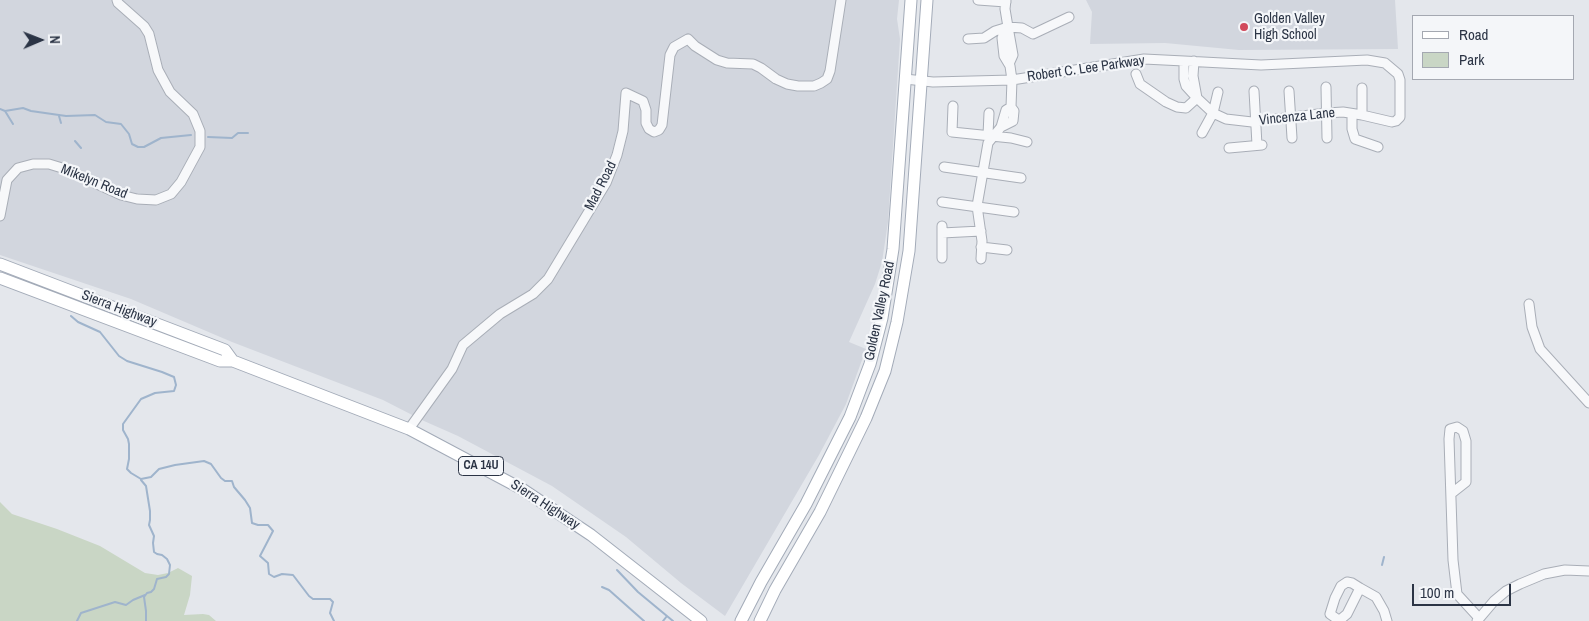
<!DOCTYPE html>
<html>
<head>
<meta charset="utf-8">
<style>
	body { margin:0 }
	#map { position:relative; width:1589px; height:621px; overflow:hidden; background:#e4e7ec; font-family:"Archivo Narrow",sans-serif }
	canvas { display:block }
	.legend { position:absolute; left:1412px; top:15px; width:162px; height:65px; box-sizing:border-box; background:#f4f6f9; border:1px solid #a4a8b1; margin:0; padding:6px 9px; list-style:none; font-size:15px; color:#2b3445 }
	.legend li { display:flex; align-items:center; gap:10px; height:25px }
	.legend b { width:25px; border:1px solid #a4a8b1 }
	.north { position:absolute; left:15px; top:15px; width:50px; height:50px; -webkit-text-stroke:4px #f4f6f9; paint-order:stroke; rotate:89deg; font-size:14px; font-weight:700; line-height:20px; text-align:center; color:#2b3445 }
	.north::after { content:''; display:block; margin:auto; width:18px; height:22px; background:#2b3445; clip-path:polygon(50% 0,100% 100%,50% 72%,0 100%) }
	.scale { position:absolute; left:1412px; top:584px; width:99px; height:22px; box-sizing:border-box; border:2px solid #2b3445; border-top:0; padding-left:6px; font-size:15px; line-height:18px; white-space:nowrap; color:#2b3445; -webkit-text-stroke:4px #f4f6f9; paint-order:stroke }
</style>
</head>
<body>
<div id="map">
<canvas width="1589" height="621"></canvas>
<ul class="legend">
<li><b style="height:6px;background:#fff"></b>Road</li>
<li><b style="height:14px;background:#c9d6c5"></b>Park</li>
</ul>
<div class="north">N</div>
<div class="scale">100 m</div>
</div>
<script>
const ctx = document.querySelector('canvas').getContext('2d');
ctx.lineJoin = 'round';
function fillPath(path, color) { ctx.fillStyle = color; ctx.fill(path, 'evenodd'); }
const toPath = rows => new Path2D(rows.map(r => 'M' + r).join(''));
function trace(path, color, width, dash) { ctx.strokeStyle = color; ctx.lineWidth = width; ctx.lineCap = dash ? 'butt' : 'round'; ctx.setLineDash(dash || []); ctx.stroke(path); }
function label(font, color, halo, rows, align = 'center') {
  ctx.font = font + ' "Archivo Narrow",sans-serif'; ctx.lineWidth = 4.5; ctx.setLineDash([]); ctx.textBaseline = 'middle'; ctx.strokeStyle = halo; ctx.fillStyle = color; for (const [text, x, y, turn = 0] of rows) {
    ctx.save(); ctx.translate(x, y); ctx.rotate((+turn || 0) * Math.PI / 180); ctx.textAlign = isNaN(turn) ? turn : align; if (halo) ctx.strokeText(text, 0, 0); ctx.fillText(text, 0, 0); ctx.restore();
  }
}
fillPath(toPath([
	[0,0,899,0,897,19,900,39,888,222,882,262,875,284,849,342,866,349,846,404,819,455,725,616,681,583,626,537,552,486,458,436,424,421,383,400,232,342,131,299,0,255],
	[1086,0,1395,0,1398,49,1239,50,1165,43,1090,44,1092,12]
]), '#d2d6de');
fillPath(toPath([
	[0,502,12,514,57,529,100,546,145,573,158,575,168,573,178,568,192,576,190,595,184,615,203,614,209,615,216,621,0,621]
]), '#c9d6c5');
trace(toPath([
	[0,109,5,111,23,108,31,111,66,116,95,115,106,122,121,124,129,134,132,144,138,147,144,147,161,138,191,135],
	[5,111,13,124],
	[59,116,61,123],
	[208,137,232,138,238,133,248,133],
	[75,141,81,148],
	[71,316,78,322,100,332,119,356,127,361,162,372,174,377,176,385,174,391,155,393,141,399,123,424,123,430,128,439,129,444,129,459,127,469,131,473,141,479,151,477,159,469,175,465,204,461,211,464,221,478,225,481,232,481,234,487,245,500,250,508,252,523,258,525,268,525,273,531,260,556,268,563,269,574,274,577,282,574,293,575,309,596,313,599,330,599,333,602,330,613,334,621],
	[141,480,146,486,150,511,150,520,149,525,154,536,153,543,154,552,157,554,162,555,167,559,170,565,169,574,166,577,157,579,154,589,151,592,147,593,144,597,146,611,146,621],
	[1382,565,1384,557],
	[617,570,638,592,673,621],
	[602,587,609,590,644,621],
	[77,621,81,613,115,602,126,605,133,600,145,595],
	[663,621,667,616]
]), '#9fb4cc', 2);
const minor = toPath([
	[978,0,1006,2],
	[1006,0,1005,9,1008,27,1013,55,1009,64],
	[968,39,984,38,995,31,1008,27,1022,28,1033,34,1069,17],
	[1194,61,1193,76,1197,98],
	[1136,74,1140,84,1166,102,1177,107,1186,108,1197,98],
	[905,79,933,82,1012,80,1144,59,1184,61,1261,65,1367,60,1385,63,1398,74,1400,80,1400,117,1396,121,1392,122,1362,115,1343,112,1327,113,1252,122,1226,119,1213,113,1197,98,1186,86,1184,79,1184,61],
	[1326,87,1327,138],
	[1254,91,1257,145],
	[1289,91,1292,138],
	[953,106,952,132,1011,138,1027,142],
	[1352,114,1352,129,1355,139,1378,147],
	[1362,115,1362,88],
	[1001,127,1006,110,1011,107],
	[1202,133,1213,113,1218,92],
	[988,135,989,113],
	[1229,148,1262,145],
	[944,167,1021,178],
	[942,202,1014,212],
	[0,216,7,180,18,168,33,164,49,164,62,168,121,195,137,199,156,200,171,194,181,182,200,147,200,131,193,114,170,92,158,70,149,34,144,26,118,3,117,0],
	[942,226,942,258],
	[942,233,981,231],
	[981,247,1007,250],
	[981,259,982,241,977,206,988,143,1001,127,1013,121,1014,111,1011,107,1012,80,1010,66,1004,56,1002,38,1008,27],
	[1529,304,1532,327,1540,349,1589,403],
	[409,429,452,369,463,345,500,314,533,294,548,279,606,183,617,155,623,131,626,93,643,101,646,110,646,123,649,129,654,132,659,130,662,125,670,55,674,47,688,39,695,46,717,60,727,63,753,64,761,68,776,79,787,84,798,86,814,86,821,83,827,79,830,71,841,0],
	[1452,493,1466,482,1466,441,1463,431,1457,427,1450,429,1449,439,1453,560,1457,594,1479,618],
	[1360,588,1347,614,1341,619,1337,619,1330,614,1335,598,1341,586,1347,582,1352,583,1360,588,1376,597,1384,611,1387,621],
	[1477,621,1494,601,1506,591,1520,584,1544,574,1565,570,1589,571]
]);
const major = toPath([
	[0,264,225,350,233,361],
	[0,278,220,361,233,361,409,429,522,489,591,535,701,621],
	[741,621,761,582,806,504,850,417,870,364,882,318,893,249,911,0],
	[760,621,775,590,820,512,866,418,885,371,897,322,909,251,927,0]
]);
trace(minor, '#a9aeb7', 11);
trace(major, '#a3abb8', 13);
trace(minor, '#f7f8fa', 9);
trace(major, '#fff', 11);
for (const [x, y, r, color] of [
	[1244,27,5,"#d1495b"]
]) { const dot = new Path2D(); dot.arc(x, y, r, 0, 2 * Math.PI); ctx.fillStyle = color; ctx.fill(dot); trace(dot, '#f4f6f9', 2); }
for (const [x, y, w] of [
	[481,466,45]
]) { const box = new Path2D(); box.roundRect(x - w / 2, y - 9.5, w, 19, 4); ctx.fillStyle = '#f4f6f9'; ctx.fill(box); trace(box, '#2b3445', 1); }
label('bold 12px', '#2b3445', null, [
	["CA 14U",481,466]
]);
label('14px', '#2b3445', '#f4f6f9', [
	["Golden Valley",1254,19],
	["High School",1254,35]
], 'left');
label('14px', '#2b3445', '#f4f6f9', [
	["Robert C. Lee Parkway",1086,69,-8],
	["Vincenza Lane",1297,117,-6],
	["Mikelyn Road",94,182,22],
	["Mad Road",601,186,-63],
	["Sierra Highway",119,309,21],
	["Golden Valley Road",880,311,-78],
	["Sierra Highway",545,505,33]
]);
</script>
</body>
</html>
